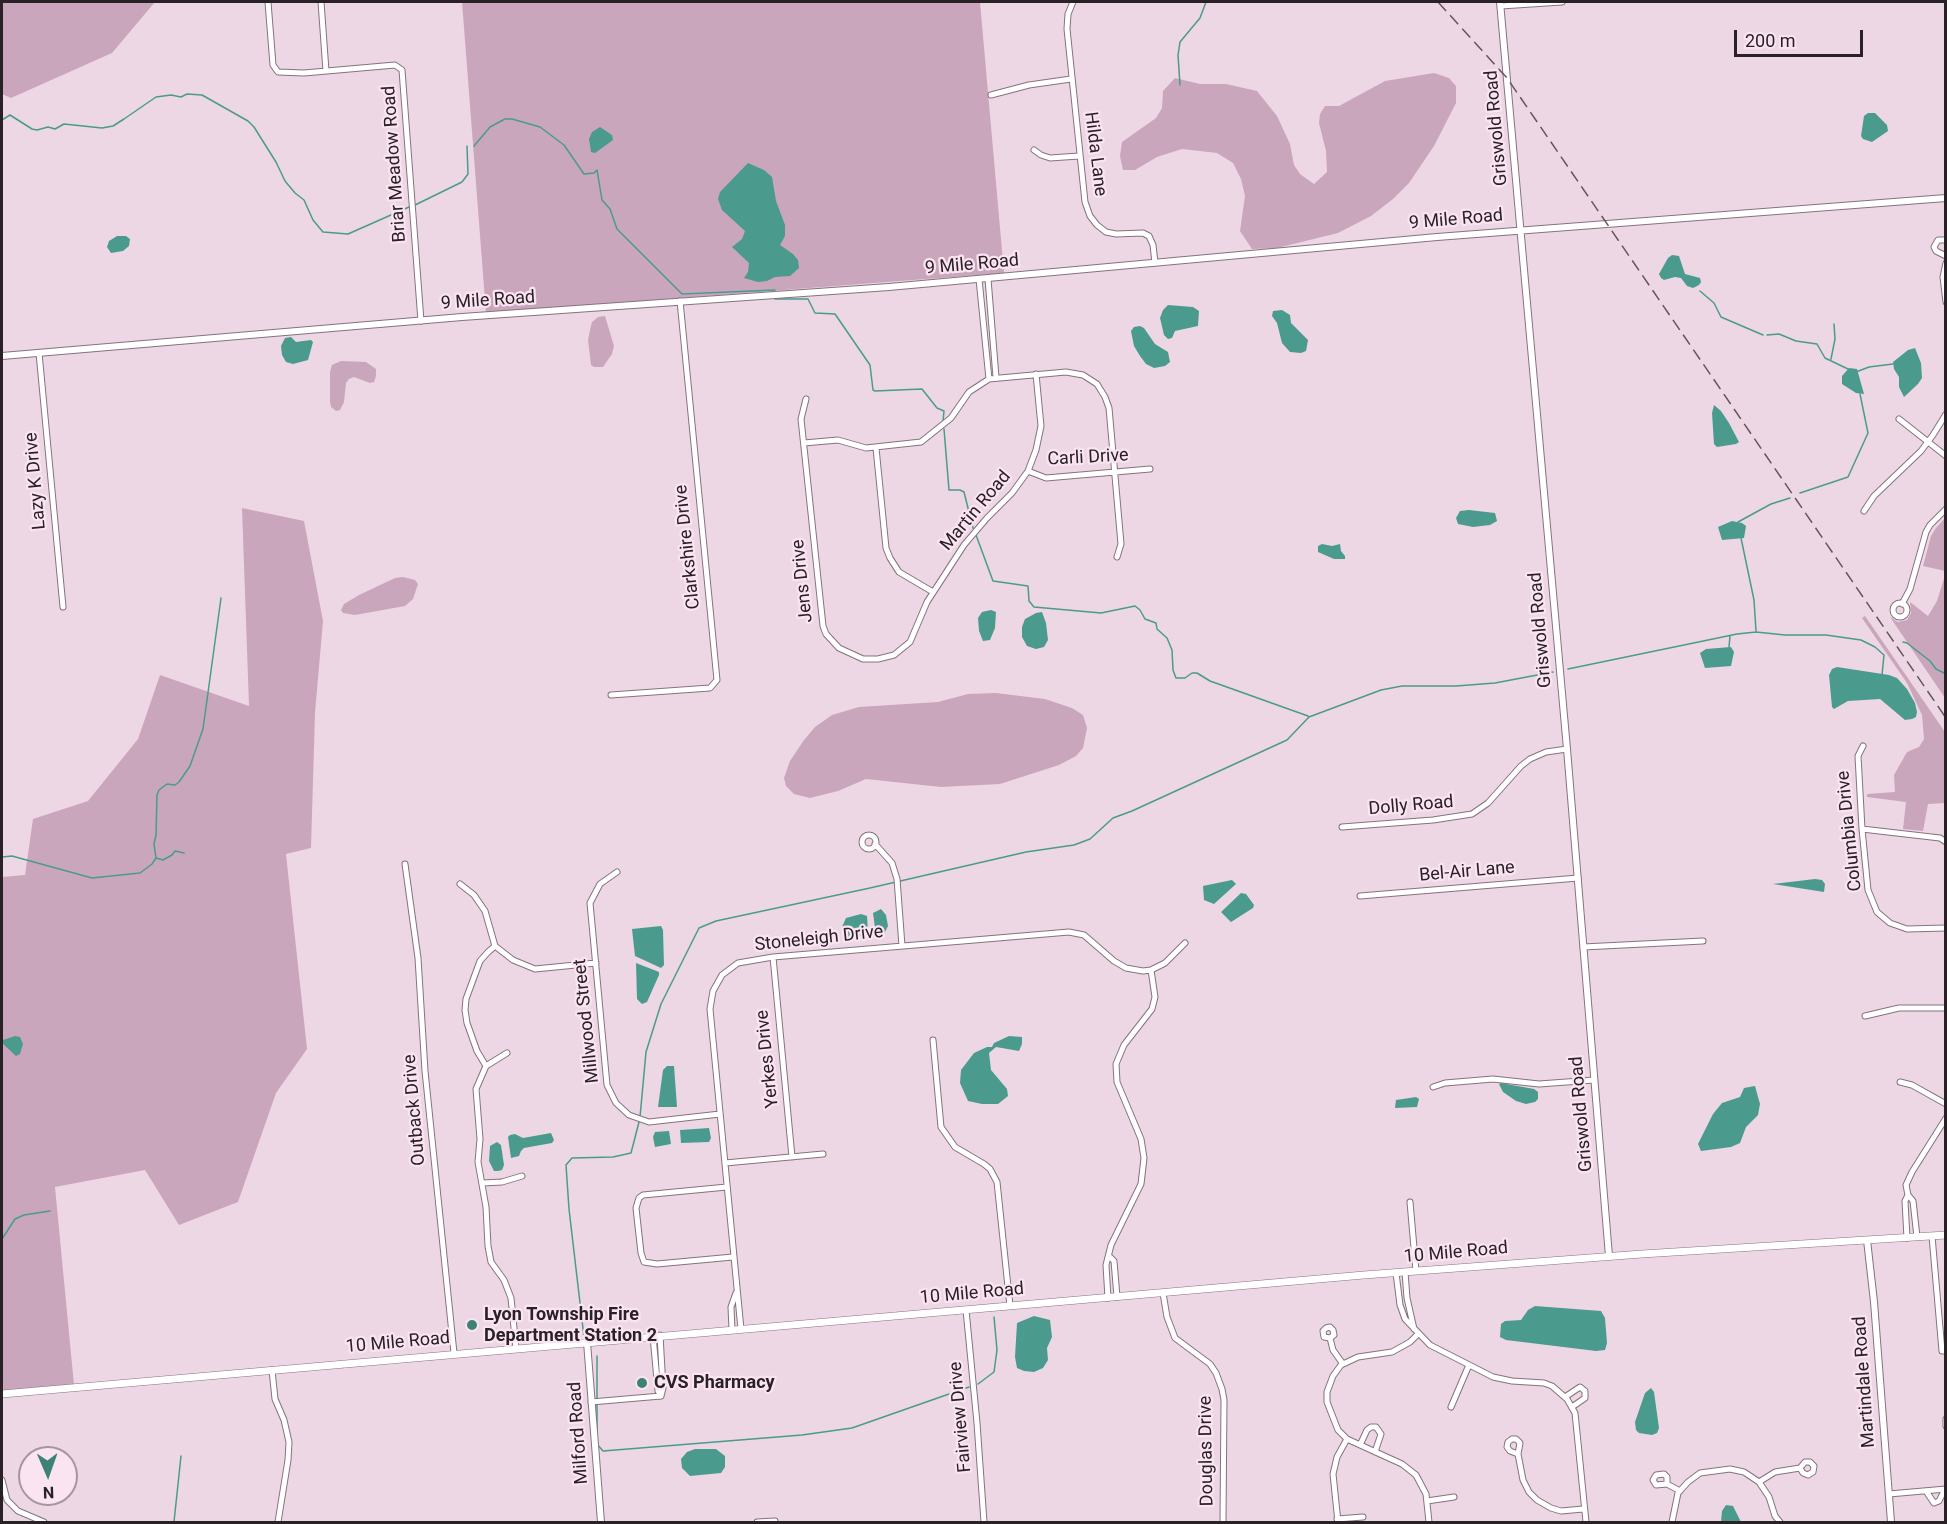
<!DOCTYPE html>
<html>
<head>
<meta charset="utf-8">
<style>
	body { margin:0 }
	#map { position:relative; width:1947px; height:1524px; overflow:hidden; background:#eed7e5; font-family:Roboto,sans-serif }
	canvas { display:block }
	.frame { position:absolute; inset:0; border:3px solid #292126; pointer-events:none }
	.north { position:absolute; left:18px; top:1446px; width:60px; height:60px; box-sizing:border-box; background:#fbe4f2; border:2px solid #a796a0; border-radius:50%; rotate:178deg; font-size:16px; font-weight:700; line-height:24px; text-align:center; color:#292126 }
	.north::after { content:''; display:block; margin:auto; width:21px; height:27px; background:#3e8276; clip-path:polygon(50% 0,100% 100%,50% 72%,0 100%) }
	.scale { position:absolute; left:1734px; top:30px; width:129px; height:27px; box-sizing:border-box; border:3px solid #292126; border-top:0; padding-left:8px; font-size:18px; line-height:21px; white-space:nowrap; color:#292126; -webkit-text-stroke:4px #fbe4f2; paint-order:stroke }
</style>
</head>
<body>
<div id="map">
<canvas width="1947" height="1524"></canvas>
<div class="frame"></div>
<div class="north">N</div>
<div class="scale">200 m</div>
</div>
<script>
const ctx = document.querySelector('canvas').getContext('2d');
ctx.lineJoin = 'round';
function fillPath(path, color) { ctx.fillStyle = color; ctx.fill(path, 'evenodd'); }
const toPath = rows => new Path2D(rows.map(r => 'M' + r).join(''));
function trace(path, color, width, dash) { ctx.strokeStyle = color; ctx.lineWidth = width; ctx.lineCap = dash ? 'butt' : 'round'; ctx.setLineDash(dash || []); ctx.stroke(path); }
function label(font, color, halo, rows, align = 'center') {
  ctx.font = font + ' Roboto,sans-serif'; ctx.lineWidth = 4.5; ctx.setLineDash([]); ctx.textBaseline = 'middle'; ctx.strokeStyle = halo; ctx.fillStyle = color; for (const [text, x, y, turn = 0] of rows) {
    ctx.save(); ctx.translate(x, y); ctx.rotate((+turn || 0) * Math.PI / 180); ctx.textAlign = isNaN(turn) ? turn : align; if (halo) ctx.strokeText(text, 0, 0); ctx.fillText(text, 0, 0); ctx.restore();
  }
}
fillPath(toPath([
	[2,2,155,2,112,53,11,98,2,94],
	[462,2,980,2,1004,273,486,313],
	[1434,73,1449,78,1456,86,1456,103,1434,146,1409,183,1393,199,1371,216,1338,233,1277,248,1252,249,1240,231,1245,196,1241,179,1233,163,1217,153,1182,149,1157,157,1135,170,1123,170,1120,156,1122,142,1156,118,1162,108,1163,91,1175,78,1200,84,1226,84,1257,91,1277,116,1290,144,1294,165,1300,174,1314,184,1327,172,1326,151,1319,123,1320,114,1325,106,1339,106,1385,81],
	[605,316,614,346,612,354,603,367,594,367,591,365,588,340,590,330,592,322,598,317],
	[341,361,366,362,376,369,376,376,374,382,370,383,354,377,349,379,346,383,344,402,340,410,336,411,331,407,330,402,330,372,332,365],
	[242,508,304,521,323,621,315,713,311,848,286,854,307,1049,276,1093,238,1202,179,1225,145,1170,55,1187,74,1385,2,1391,2,877,25,875,33,819,88,801,138,739,160,675,249,706],
	[1945,518,1945,571,1923,566,1931,536,1936,528],
	[1945,575,1945,698,1890,617,1898,622,1907,620,1911,613,1910,602,1928,616,1937,601],
	[403,577,415,580,418,584,413,599,405,606,355,615,343,613,341,610,344,604,359,595,395,578],
	[1865,616,1945,732,1945,803,1928,804,1923,831,1903,829,1906,802,1867,797,1867,794,1895,792,1894,775,1907,752,1919,747,1924,739,1922,715,1907,683,1862,618],
	[996,693,1045,699,1072,708,1083,715,1087,728,1083,748,1076,756,1059,765,1000,784,941,787,866,779,838,791,810,798,794,794,786,786,784,778,790,761,804,740,815,727,832,715,859,707,938,702,968,694]
]), '#caa6bc');
fillPath(toPath([
	[1868,113,1875,113,1887,125,1888,131,1872,142,1863,139,1861,136,1864,116],
	[600,127,612,135,613,140,595,153,591,152,589,139,592,132],
	[748,163,764,170,772,177,776,201,785,225,785,236,780,245,793,254,798,260,799,268,790,276,775,277,767,281,758,282,744,278,748,272,749,263,732,247,742,239,745,231,722,210,718,199,720,192],
	[117,236,126,236,130,239,129,246,123,251,111,253,107,247,109,241],
	[1672,255,1679,256,1685,274,1700,278,1701,282,1699,285,1693,288,1687,286,1681,278,1675,277,1664,280,1661,278,1659,274,1668,258],
	[1168,305,1193,307,1199,311,1198,326,1175,331,1172,338,1168,339,1164,335,1160,318,1163,310],
	[1282,310,1290,315,1291,323,1308,340,1306,351,1301,353,1290,352,1282,343,1277,323,1272,316,1273,311],
	[1140,326,1144,328,1155,344,1168,352,1170,362,1165,366,1154,368,1146,364,1140,356,1134,346,1131,331,1134,327],
	[291,337,296,342,311,340,313,342,308,360,293,364,286,362,282,355,281,346,285,338],
	[1915,348,1921,363,1922,378,1918,384,1904,397,1899,387,1899,377,1894,369,1893,362,1908,350],
	[1849,368,1857,369,1864,394,1856,393,1842,384,1842,376],
	[1714,405,1721,411,1729,423,1739,442,1736,444,1717,447,1714,444,1712,413],
	[1469,510,1495,513,1497,521,1490,525,1473,527,1458,524,1456,518,1460,511],
	[1732,521,1742,523,1746,526,1744,538,1722,540,1718,527],
	[1322,544,1332,546,1340,544,1341,551,1345,556,1345,559,1334,559,1318,552,1318,546],
	[991,610,996,612,995,628,990,640,983,641,979,631,978,618,982,612],
	[1042,612,1046,623,1048,640,1044,647,1036,649,1027,646,1022,637,1022,627,1025,619,1036,613],
	[1731,647,1734,652,1731,666,1705,668,1700,653,1706,649],
	[1837,667,1889,675,1897,678,1907,689,1915,703,1917,712,1916,717,1912,719,1905,720,1880,699,1848,701,1834,709,1832,707,1829,675,1832,669],
	[1815,879,1822,880,1825,884,1824,892,1773,884],
	[1232,880,1236,884,1214,904,1204,900,1203,886],
	[1241,893,1246,894,1254,905,1253,908,1231,922,1221,912],
	[881,909,886,915,888,926,884,934,876,935,873,913],
	[861,914,867,916,868,932,866,935,857,937,844,938,842,927,846,918],
	[661,926,663,930,664,965,661,968,635,956,632,929],
	[636,963,659,972,659,975,647,1002,642,1004,637,999],
	[15,1036,20,1037,23,1044,20,1054,16,1056,3,1044,3,1040],
	[1009,1036,1022,1037,1022,1044,1019,1051,996,1047,989,1053,991,1070,1007,1089,1008,1096,998,1104,982,1104,968,1101,960,1083,961,1070,974,1053,987,1047,992,1047,994,1043],
	[667,1066,674,1066,677,1107,658,1107,663,1070],
	[1501,1083,1534,1089,1538,1092,1538,1099,1535,1102,1526,1104,1516,1101,1503,1092,1499,1084],
	[1755,1086,1760,1104,1758,1115,1746,1127,1740,1143,1731,1147,1701,1151,1698,1144,1713,1114,1722,1103,1740,1097,1744,1088],
	[1416,1097,1419,1099,1417,1107,1395,1108,1396,1100],
	[709,1128,711,1138,709,1142,681,1143,680,1130],
	[669,1131,671,1144,655,1147,653,1137,655,1132],
	[551,1133,554,1140,552,1143,524,1148,521,1151,519,1156,511,1158,508,1137,510,1135,515,1134,523,1138],
	[497,1142,501,1145,504,1165,502,1170,498,1171,494,1171,489,1161,490,1146],
	[1535,1306,1601,1311,1605,1318,1607,1343,1605,1350,1596,1351,1506,1340,1500,1337,1501,1324,1505,1321,1521,1320,1528,1310],
	[1034,1316,1050,1320,1052,1337,1047,1348,1048,1360,1043,1368,1034,1372,1024,1371,1017,1368,1015,1357,1017,1323],
	[1651,1388,1654,1392,1659,1428,1657,1433,1652,1435,1639,1433,1636,1430,1635,1422,1645,1393],
	[695,1449,716,1449,725,1456,725,1467,721,1473,690,1476,682,1468,681,1459,687,1452],
	[1726,1505,1733,1506,1741,1522,1721,1522,1722,1511]
]), '#4a9b8d');
trace(toPath([
	[1180,85,1178,55,1180,42,1200,18,1206,2],
	[2,120,10,115,32,129,37,130,48,127,55,129,64,124,102,128,113,126,124,119,156,97,171,95,181,97,187,94,202,95,248,121,254,127,276,162,285,181,295,193,304,200,313,220,323,232,348,234,409,207],
	[474,146,490,127,505,119,512,119,540,127,564,145,584,174,594,173,597,170,602,200,610,209,617,229,682,294,775,290],
	[415,205,462,182,468,174,467,146],
	[1700,291,1714,303,1721,317,1763,335],
	[775,299,808,299,815,313,835,314,870,365,873,390,875,391,922,389,937,408,944,411,943,421],
	[1767,335,1779,334,1796,341,1817,344,1825,358,1848,369],
	[1831,359,1835,339,1834,324],
	[1856,372,1869,367,1893,364],
	[944,429,949,490,960,490,964,492,973,528],
	[1800,493,1848,477,1868,433,1860,394],
	[1738,522,1771,504,1790,498],
	[976,535,993,581,1028,586,1029,601,1034,607,1101,613,1135,606,1140,610,1145,619,1156,623,1157,629,1167,638,1172,650,1173,670,1176,678,1185,678,1192,673,1197,673,1210,681,1308,716],
	[1741,538,1754,600,1756,631],
	[1903,642,1907,643,1930,661,1936,669,1946,674],
	[1729,647,1730,636],
	[1568,669,1737,634,1756,632,1785,635,1826,635,1861,640,1875,647,1884,655,1882,675],
	[2,857,12,856,92,878,140,873,152,864,156,858,154,844,156,835,157,795,159,790,167,784,175,785,179,782,190,766,203,729,221,598],
	[156,858,163,860,172,855,175,851,184,853],
	[640,1117,646,1052,661,1004,699,928,716,921,870,888,1026,852,1074,845,1090,839,1113,818,1132,811,1287,740,1309,717,1381,690,1402,686,1456,686,1495,683,1553,672],
	[2,1239,15,1219,24,1215,50,1211],
	[584,1337,569,1209,566,1165,572,1158,613,1157,631,1153,639,1122],
	[597,1356,597,1434],
	[978,1384,994,1372,997,1350,994,1317],
	[597,1444,603,1451,802,1435,852,1428,969,1387],
	[174,1522,181,1456]
]), '#4a9b8d', 1.5);
const minor = toPath([
	[268,2,273,65,278,72,304,73,395,65,402,70,421,321],
	[321,2,326,71],
	[1073,2,1068,14,1067,29,1085,202,1090,216,1097,225,1106,232,1116,234,1143,233,1149,236,1153,245,1155,263],
	[1501,6,1562,2],
	[991,95,1029,85,1071,79],
	[1034,150,1041,155,1050,158,1079,156],
	[1946,240,1938,240,1934,247,1936,251,1946,256],
	[1946,263,1943,277,1946,302],
	[979,279,989,379],
	[988,279,996,377],
	[39,353,63,607],
	[806,399,801,419,823,626,826,634,839,648,863,659,878,659,894,655,910,642,927,602,964,545,987,518,1012,493,1028,471,1036,450,1041,426,1036,374],
	[1899,419,1946,456],
	[804,443,838,440,866,448,921,442,951,418,969,392,989,379,1066,372,1083,375,1097,384,1105,397,1109,408,1121,544,1117,557],
	[876,448,886,548,890,558,899,572,933,592],
	[1028,471,1046,478,1150,469],
	[1864,511,1874,496,1921,451,1933,435,1946,414],
	'1893 610a7 7 0 1 1 14 0a7 7 0 1 1-14 0Z',
	[1902,604,1910,589,1926,532,1930,525,1946,509],
	[611,695,710,688,717,680,680,301],
	[1863,746,1858,756,1862,829,1868,890,1877,912,1890,923,1907,929,1946,928],
	[1342,827,1433,820,1472,814,1488,803,1521,766,1530,759,1546,752,1567,749],
	[1862,829,1940,838,1946,842],
	'862 842a7 7 0 1 1 14 0a7 7 0 1 1-14 0Z',
	[875,844,892,863,897,879,902,946],
	[405,864,418,958,425,1071,454,1353],
	[617,872,600,884,590,903,607,1085,616,1103,629,1115,649,1122,720,1114],
	[460,884,474,895,485,911,495,946,513,960,535,969,596,963],
	[1360,896,1578,878],
	[1583,947,1703,941],
	[773,957,792,1157],
	[1865,1016,1899,1008,1946,1008],
	[933,1040,941,1127,955,1147,984,1164,990,1169,997,1182,1010,1306],
	[507,1053,486,1066,476,1089,480,1139,478,1162,486,1207,488,1246,491,1262,504,1280,511,1298,516,1348],
	[486,1066,477,1051,467,1023,465,1010,466,999,480,961,488,952,495,946],
	[1900,1082,1912,1085,1946,1104],
	[1433,1087,1445,1083,1493,1079,1539,1084,1594,1080],
	[725,1163,823,1154],
	[483,1183,502,1182,522,1176],
	[727,1187,643,1195,639,1198,636,1208,641,1253,644,1262,657,1264,733,1257],
	[1410,1202,1416,1271],
	[1932,1236,1942,1351,1946,1351],
	[1917,1237,1913,1201,1908,1195,1906,1185,1912,1172,1946,1118],
	[1907,1238,1905,1201,1908,1195],
	[1109,1256,1114,1261,1117,1297],
	[1405,1272,1407,1298,1414,1329],
	[1396,1273,1400,1305,1405,1319,1430,1345,1493,1377,1512,1381,1544,1383,1552,1386,1567,1399,1575,1413,1586,1522],
	[1163,1293,1167,1317,1175,1338,1210,1364,1216,1373,1222,1389,1224,1400,1223,1522],
	[1108,1298,1106,1265,1111,1245,1141,1184,1144,1158,1141,1139,1117,1082,1116,1064,1124,1045,1152,1009,1155,997,1151,970],
	[966,1310,977,1423,984,1522],
	[741,1329,710,1009,713,991,722,975,738,963,773,957,1069,932,1084,935,1114,961,1126,968,1143,971,1151,970,1165,963,1185,943],
	[732,1330,731,1307,736,1293],
	[1418,1334,1410,1342,1392,1352,1358,1357,1341,1365,1333,1376,1327,1392,1327,1402,1338,1430,1347,1439,1402,1464,1416,1475,1426,1494,1429,1522],
	[653,1336,658,1391,661,1396,663,1388,660,1335],
	[1330,1338,1324,1337,1323,1331,1326,1328,1330,1327,1333,1330,1334,1335,1330,1338,1333,1350,1343,1364],
	[272,1370,275,1399,284,1420,289,1442,288,1460,278,1522],
	[1565,1397,1580,1387,1585,1391,1585,1398,1572,1407],
	[591,1402,661,1396],
	[1451,1407,1469,1365],
	[1946,1419,1946,1426],
	[1512,1439,1516,1439,1520,1443,1518,1454,1510,1451,1507,1447,1508,1442,1512,1439],
	[1360,1445,1367,1430,1371,1427,1376,1427,1381,1434,1375,1452],
	[1518,1454,1523,1480,1529,1492,1537,1500,1551,1508,1561,1511,1583,1509],
	[2,1480,7,1500,18,1511,44,1522],
	[1759,1482,1775,1472,1800,1468,1805,1462,1810,1462,1814,1466,1813,1472,1808,1475,1803,1473,1800,1468],
	[1667,1484,1667,1477,1664,1474,1656,1475,1653,1480,1656,1485,1667,1484,1680,1491],
	[1926,1491,1934,1503,1939,1501,1945,1489],
	[1889,1494,1946,1489],
	[1427,1501,1454,1497],
	[1337,1519,1363,1517],
	[757,1522,775,1521],
	[1338,1522,1333,1474,1337,1457,1347,1439],
	[1672,1522,1678,1493,1688,1482,1700,1473,1730,1469,1744,1472,1759,1482,1769,1497,1775,1516,1780,1522]
]);
const tertiary = toPath([
	[1500,2,1567,749,1609,1256],
	[2,356,462,317,889,287,1437,237,1946,198],
	[1867,1240,1874,1302,1891,1522],
	[587,1342,601,1522]
]);
const secondary = toPath([
	[2,1394,1364,1275,1642,1254,1946,1235]
]);
trace(minor, '#86727e', 7);
trace(tertiary, '#86727e', 8);
trace(secondary, '#86727e', 8);
trace(minor, '#fff', 5);
trace(tertiary, '#fff', 6);
trace(secondary, '#fff', 7);
trace(toPath([
	[1438,2,1507,78,1946,718]
]), '#62555d', 1.5, [12, 6]);
for (const [x, y, r, color] of [
	[472,1325,6,"#3e8276"],
	[642,1383,6,"#3e8276"]
]) { const dot = new Path2D(); dot.arc(x, y, r, 0, 2 * Math.PI); ctx.fillStyle = color; ctx.fill(dot); trace(dot, '#fbe4f2', 2); }
label('18px', '#292126', '#fbe4f2', [
	["Griswold Road",1497,128,-95],
	["Hilda Lane",1095,154,83],
	["Briar Meadow Road",395,164,-94],
	["9 Mile Road",1456,220,-5],
	["9 Mile Road",972,265,-5],
	["9 Mile Road",488,301,-4],
	["Carli Drive",1088,458,-3],
	["Lazy K Drive",36,481,-95],
	["Martin Road",976,511,-50],
	["Clarkshire Drive",688,547,-96],
	["Jens Drive",803,581,-96],
	["Griswold Road",1541,630,-95],
	["Dolly Road",1411,806,-5],
	["Columbia Drive",1850,831,-96],
	["Bel-Air Lane",1467,872,-5],
	["Stoneleigh Drive",819,939,-6],
	["Millwood Street",587,1021,-96],
	["Yerkes Drive",768,1059,-96],
	["Outback Drive",415,1110,-95],
	["Griswold Road",1582,1114,-95],
	["10 Mile Road",1456,1253,-5],
	["10 Mile Road",972,1294,-5],
	["10 Mile Road",398,1343,-5],
	["Martindale Road",1865,1382,-94],
	["Fairview Drive",961,1417,-95],
	["Milford Road",579,1433,-94],
	["Douglas Drive",1207,1451,-91]
]);
label('bold 18px', '#292126', '#fbe4f2', [
	["Lyon Township Fire",484,1315],
	["Department Station 2",484,1336],
	["CVS Pharmacy",654,1383]
], 'left');
</script>
</body>
</html>
